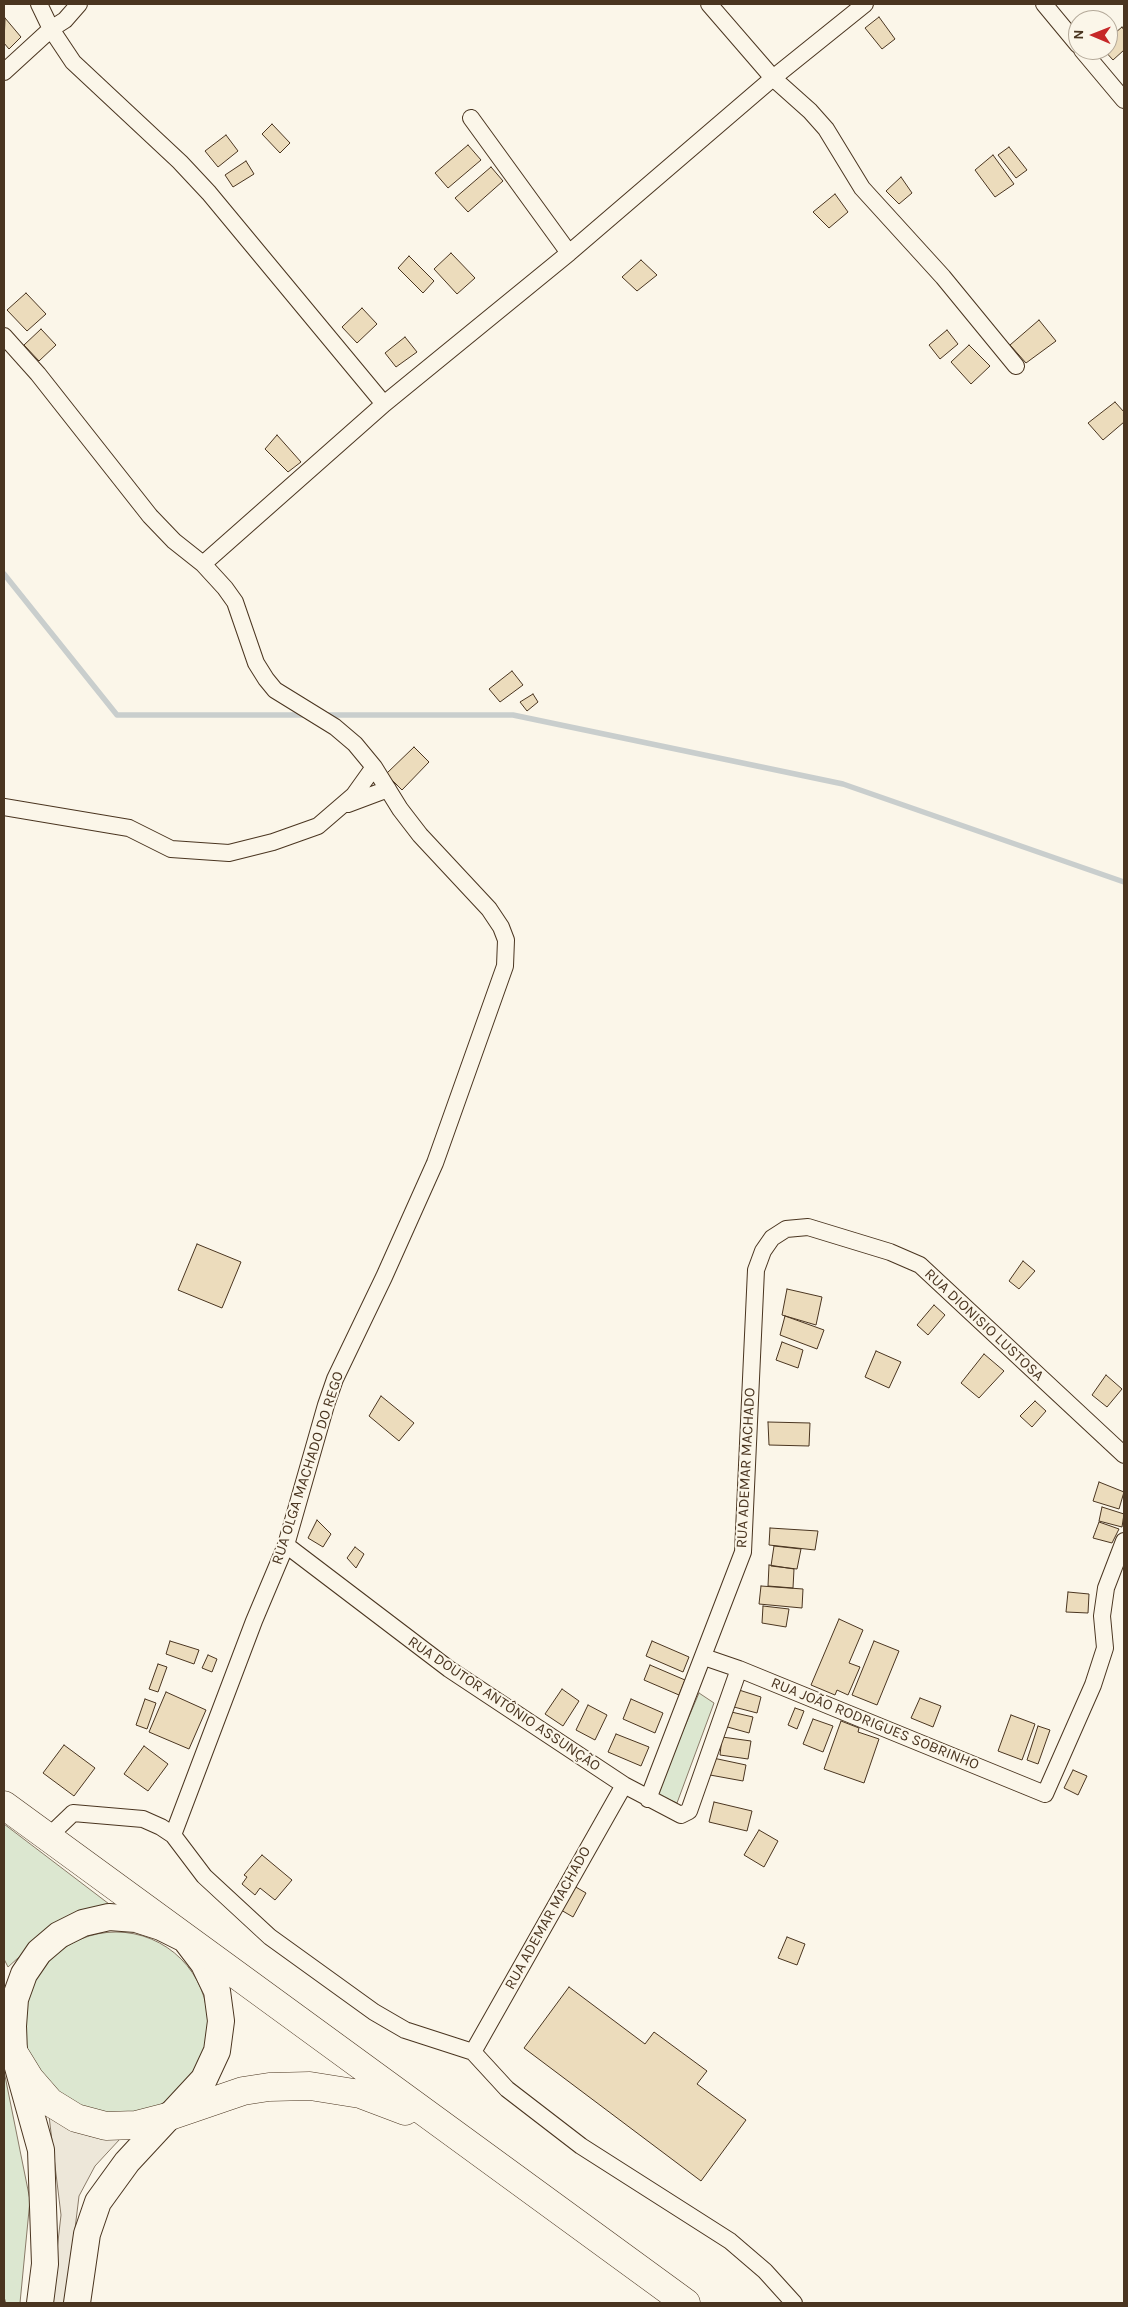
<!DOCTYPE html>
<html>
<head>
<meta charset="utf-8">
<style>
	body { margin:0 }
	#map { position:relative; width:1128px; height:2307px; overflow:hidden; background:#fbf6e9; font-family:Karla,sans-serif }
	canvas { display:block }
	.frame { position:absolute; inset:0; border:5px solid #4a3520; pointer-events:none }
	.north { position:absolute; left:1068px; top:10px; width:50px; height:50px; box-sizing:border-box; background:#fbf6e9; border:1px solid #b4a999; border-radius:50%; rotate:271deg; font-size:14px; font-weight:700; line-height:20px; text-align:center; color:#4a3520 }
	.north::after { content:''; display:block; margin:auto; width:18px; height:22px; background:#c62828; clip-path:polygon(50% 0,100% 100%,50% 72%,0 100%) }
</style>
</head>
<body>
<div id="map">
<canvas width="1128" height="2307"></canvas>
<div class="frame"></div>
<div class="north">N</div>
</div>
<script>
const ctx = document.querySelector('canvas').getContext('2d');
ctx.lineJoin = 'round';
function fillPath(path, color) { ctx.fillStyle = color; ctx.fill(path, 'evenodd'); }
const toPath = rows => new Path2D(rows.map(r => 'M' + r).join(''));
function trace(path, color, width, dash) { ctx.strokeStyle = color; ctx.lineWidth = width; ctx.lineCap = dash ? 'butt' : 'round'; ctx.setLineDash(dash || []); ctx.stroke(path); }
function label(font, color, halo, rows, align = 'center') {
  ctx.font = font + ' Karla,sans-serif'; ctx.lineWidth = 4; ctx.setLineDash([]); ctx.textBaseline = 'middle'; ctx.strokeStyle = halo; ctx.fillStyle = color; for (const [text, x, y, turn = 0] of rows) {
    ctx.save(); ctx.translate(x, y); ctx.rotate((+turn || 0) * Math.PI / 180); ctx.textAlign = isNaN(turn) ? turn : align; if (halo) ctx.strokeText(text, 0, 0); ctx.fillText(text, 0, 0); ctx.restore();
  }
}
const green = toPath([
	[699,1693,714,1703,677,1803,656,1794,699,1693],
	[4,1824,113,1907,58,1922,8,1967,4,1959,4,1824],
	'24 2024a92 92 0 1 1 184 0a92 92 0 1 1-184 0Z',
	[4,2071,30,2200,20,2303,6,2303,4,2297,4,2071]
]);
fillPath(green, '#dce7d0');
trace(green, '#887966', 1);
const parking = toPath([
	[49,2116,68,2128,90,2136,120,2139,95,2166,79,2196,66,2303,51,2303,61,2215,49,2116]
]);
fillPath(parking, '#ede7d9');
trace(parking, '#887966', 1);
trace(toPath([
	[4,574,117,715,307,715],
	[324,715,513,715,843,784,1124,882]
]), '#c9cecd', 5.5);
const building = toPath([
	[879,17,895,39,882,49,865,28,879,17],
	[5,18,21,37,9,49,4,43,5,18],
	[1122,27,1124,30,1124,50,1113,60,1104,50,1108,50,1108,39,1122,27],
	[272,124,290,143,280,153,262,134,272,124],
	[226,135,238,151,218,167,205,151,226,135],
	[468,145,481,160,448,188,435,173,468,145],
	[1009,147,1027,170,1016,178,998,155,1009,147],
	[993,155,1014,184,995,197,975,170,993,155],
	[246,161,254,174,233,187,225,175,246,161],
	[491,167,503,181,468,212,455,198,491,167],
	[901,177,912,193,899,204,886,191,901,177],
	[835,194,848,212,829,228,813,212,835,194],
	[451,253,475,278,457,294,434,269,451,253],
	[409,256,434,281,423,293,398,268,409,256],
	[641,260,657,275,637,291,622,277,641,260],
	[26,293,46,314,27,331,7,310,26,293],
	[362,308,377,324,357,343,342,327,362,308],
	[1039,320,1056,341,1026,363,1010,345,1039,320],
	[41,329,56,345,39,361,24,345,41,329],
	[947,330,958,344,940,359,929,345,947,330],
	[405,337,417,352,396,367,385,353,405,337],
	[969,345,990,366,971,384,951,362,969,345],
	[1115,402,1124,412,1124,422,1103,440,1088,423,1115,402],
	[277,435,301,462,288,472,265,449,277,435],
	[512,671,523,685,500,702,489,689,512,671],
	[533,694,538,702,527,711,520,702,533,694],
	[414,747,429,762,402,790,386,774,414,747],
	[197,1244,241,1262,222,1308,178,1290,197,1244],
	[1023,1261,1035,1271,1019,1289,1009,1281,1023,1261],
	[787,1289,822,1297,816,1325,782,1315,787,1289],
	[934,1305,945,1315,928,1335,917,1325,934,1305],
	[785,1316,824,1330,817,1349,780,1335,785,1316],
	[782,1342,803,1350,798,1368,776,1360,782,1342],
	[876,1351,901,1362,889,1388,865,1377,876,1351],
	[984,1354,1004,1371,979,1398,961,1383,984,1354],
	[1106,1375,1122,1389,1107,1407,1092,1395,1106,1375],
	[381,1396,414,1423,399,1441,369,1416,381,1396],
	[1035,1401,1046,1411,1032,1427,1020,1416,1035,1401],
	[768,1422,810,1423,809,1446,769,1445,768,1422],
	[1099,1482,1124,1492,1119,1509,1093,1501,1099,1482],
	[1102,1507,1124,1514,1122,1527,1099,1521,1102,1507],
	[317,1520,331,1534,323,1547,308,1538,317,1520],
	[1099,1522,1119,1529,1112,1543,1093,1538,1099,1522],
	[770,1528,818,1531,815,1550,769,1545,770,1528],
	[774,1546,801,1549,797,1569,771,1566,774,1546],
	[355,1547,364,1554,356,1568,347,1558,355,1547],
	[769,1565,794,1569,793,1588,768,1586,769,1565],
	[761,1586,803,1589,802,1608,759,1604,761,1586],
	[1068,1592,1089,1594,1088,1613,1066,1612,1068,1592],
	[763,1606,789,1609,786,1627,762,1623,763,1606],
	[839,1619,863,1630,849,1663,860,1667,848,1695,837,1690,835,1695,811,1685,839,1619],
	[170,1641,199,1650,194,1664,166,1654,170,1641],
	[652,1641,689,1657,683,1672,646,1656,652,1641],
	[874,1641,899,1651,877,1705,852,1695,874,1641],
	[208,1655,217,1659,212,1672,202,1668,208,1655],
	[158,1664,167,1667,158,1692,149,1689,158,1664],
	[650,1665,685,1680,679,1695,644,1680,650,1665],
	[562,1689,579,1701,563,1726,545,1714,562,1689],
	[739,1690,761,1697,757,1713,734,1707,739,1690],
	[166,1692,206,1710,189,1749,149,1732,166,1692],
	[920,1698,941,1706,933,1727,911,1718,920,1698],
	[145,1699,156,1703,147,1729,136,1725,145,1699],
	[631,1699,663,1713,655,1733,623,1719,631,1699],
	[588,1705,607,1715,595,1740,576,1730,588,1705],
	[795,1708,804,1711,797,1729,788,1725,795,1708],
	[727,1711,753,1717,749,1733,724,1726,727,1711],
	[1011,1715,1035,1724,1022,1760,998,1751,1011,1715],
	[813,1719,833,1726,823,1752,803,1744,813,1719],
	[841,1721,859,1728,858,1732,879,1739,864,1783,824,1769,841,1721],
	[1038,1726,1050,1730,1038,1764,1027,1760,1038,1726],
	[616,1734,649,1747,641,1766,608,1752,616,1734],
	[722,1737,751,1741,748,1759,720,1755,722,1737],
	[64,1745,95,1768,74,1796,43,1773,64,1745],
	[144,1746,168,1764,148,1791,124,1774,144,1746],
	[713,1758,746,1765,743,1781,710,1775,713,1758],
	[1073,1770,1087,1776,1078,1795,1064,1788,1073,1770],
	[714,1802,752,1811,747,1831,709,1822,714,1802],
	[759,1830,778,1841,764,1867,744,1855,759,1830],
	[262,1855,292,1880,275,1900,260,1888,255,1895,242,1884,247,1877,244,1875,262,1855],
	[574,1886,586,1893,573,1917,561,1910,574,1886],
	[787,1937,805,1944,797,1965,778,1958,787,1937],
	[569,1987,645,2044,654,2032,707,2071,697,2084,746,2120,701,2181,524,2048,569,1987]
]);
fillPath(building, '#ecdcbc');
trace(building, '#4a3520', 1);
const minor = toPath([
	[39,4,51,29,73,62,180,162,209,193,384,404],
	[709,4,773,78,810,111,826,129,862,188,943,277,1016,366],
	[1044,4,1078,45],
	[1082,50,1124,100],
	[4,72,51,29,65,20,79,4],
	[471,118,569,253],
	[4,336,38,374,150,516,174,541,203,564,225,588,235,602,256,663,266,679,275,690,335,727,355,744,374,767,400,809,420,835,489,909,501,927,506,940,505,966,435,1163,384,1277,335,1379,326,1405,286,1545,254,1621,173,1835],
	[203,564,384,404,569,253,773,78,865,4],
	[348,804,388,789],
	[4,807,129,828,171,849,229,853,273,842,318,826,354,795,374,767],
	[286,1545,449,1669,624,1785,681,1815,689,1811,739,1669],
	[704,1657,739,1669,1045,1794,1093,1685,1105,1648,1102,1616,1106,1588,1124,1541],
	[648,1799,743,1552,756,1270,763,1251,772,1238,786,1229,808,1227,890,1252,920,1265,1124,1455],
	[48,1837,73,1813,143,1819,161,1827,173,1835,204,1876,270,1937,374,2012,405,2030,473,2052,507,2089,581,2146,730,2241,765,2271,794,2303],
	[473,2052,624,1785]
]);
const primary = toPath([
	[40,2303,45,2264,41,2150,14,2053,13,2026,15,1999,24,1974,39,1952,59,1935,83,1923,109,1917,136,1919,161,1927,185,1939,204,1964,217,1991,221,2021,217,2051,204,2079,127,2162,98,2202,87,2234,77,2303]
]);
const trunk = toPath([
	[4,1805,686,2303],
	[4,2021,14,2053,30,2079,50,2102,76,2118,106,2126,136,2125,167,2117,243,2091,269,2087,310,2086,360,2094,405,2111]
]);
trace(minor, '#4a3520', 18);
trace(primary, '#4a3520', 28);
trace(trunk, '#4a3520', 29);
trace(minor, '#fbf6e9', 16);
trace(primary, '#fbf6e9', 26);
trace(trunk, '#fbf6e9', 28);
label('15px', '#4a3520', '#fbf6e9', [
	["RUA DIONISIO LUSTOSA",984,1325,43],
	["RUA OLGA MACHADO DO REGO",308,1468,-72],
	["RUA ADEMAR MACHADO",746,1468,-87],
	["RUA DOUTOR ANTÔNIO ASSUNÇÃO",504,1704,34],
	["RUA JOÃO RODRIGUES SOBRINHO",875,1724,22],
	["RUA ADEMAR MACHADO",548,1918,-61]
]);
</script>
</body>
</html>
